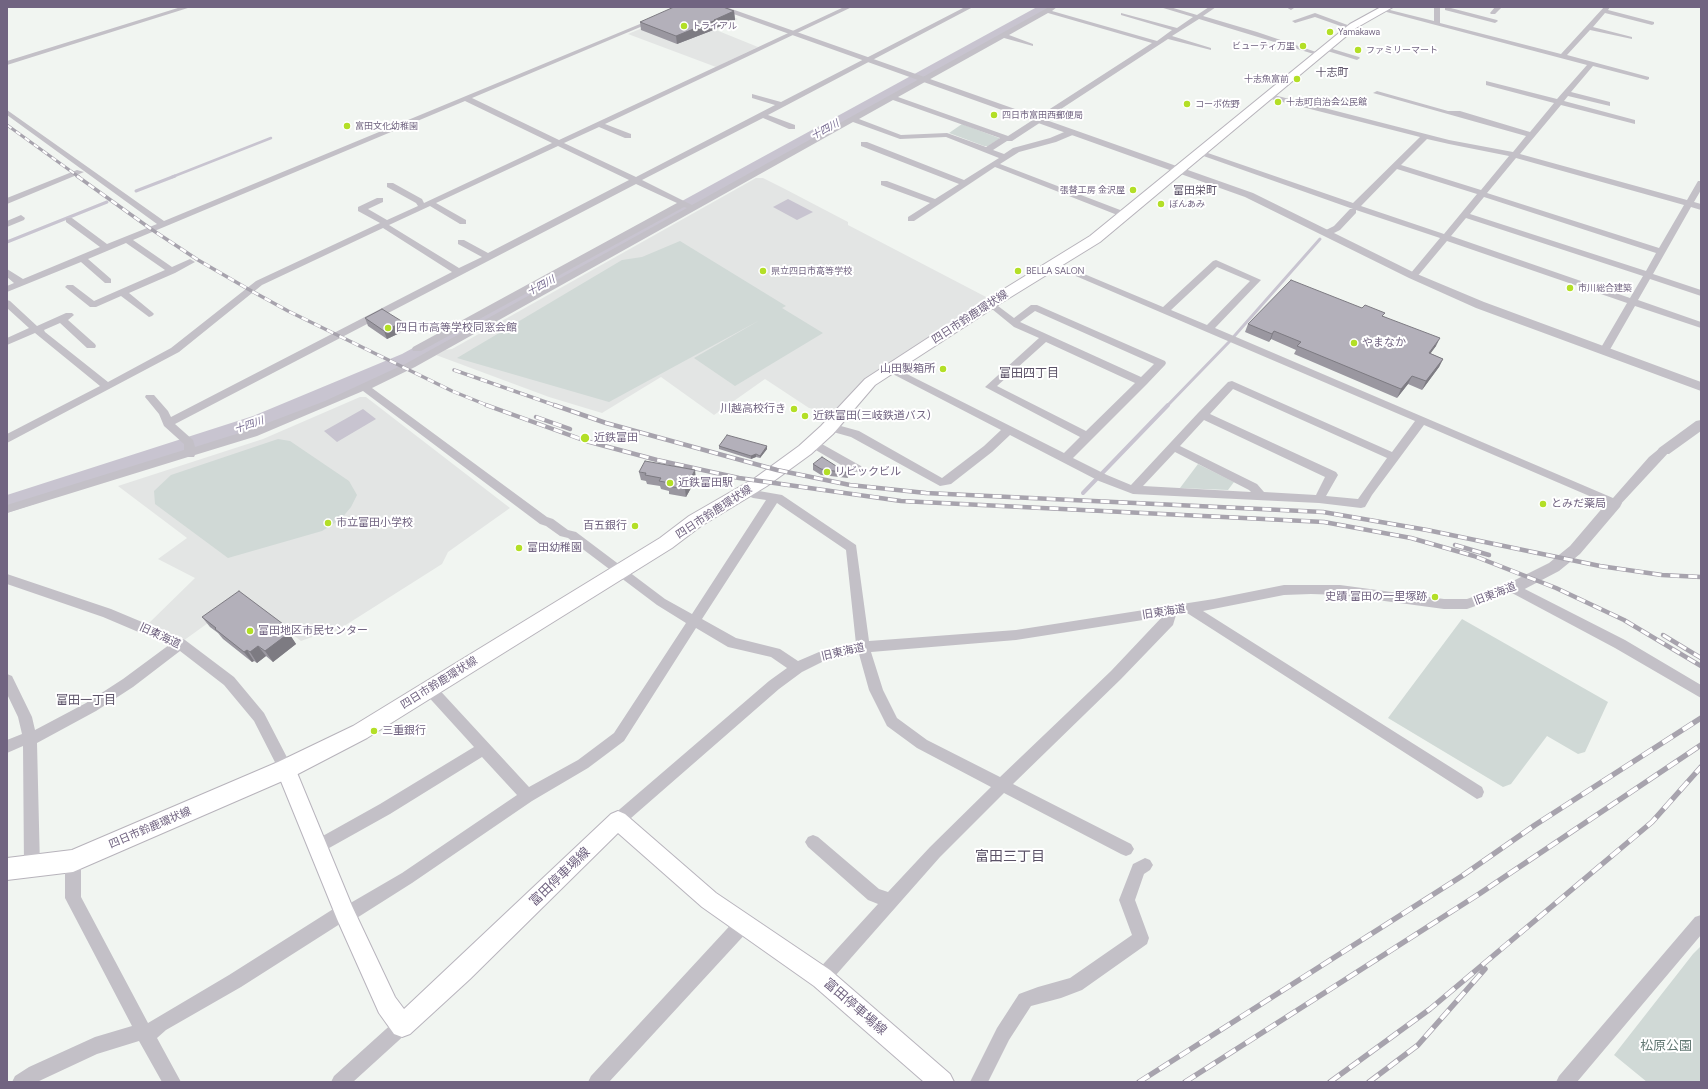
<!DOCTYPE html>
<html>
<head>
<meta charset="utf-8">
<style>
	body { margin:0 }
	#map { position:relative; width:1708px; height:1089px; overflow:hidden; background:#f1f5f1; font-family:Figtree,sans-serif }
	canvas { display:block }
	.frame { position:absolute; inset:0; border:8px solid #716481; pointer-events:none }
</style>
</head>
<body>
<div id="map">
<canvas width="1708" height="1089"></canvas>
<div class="frame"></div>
</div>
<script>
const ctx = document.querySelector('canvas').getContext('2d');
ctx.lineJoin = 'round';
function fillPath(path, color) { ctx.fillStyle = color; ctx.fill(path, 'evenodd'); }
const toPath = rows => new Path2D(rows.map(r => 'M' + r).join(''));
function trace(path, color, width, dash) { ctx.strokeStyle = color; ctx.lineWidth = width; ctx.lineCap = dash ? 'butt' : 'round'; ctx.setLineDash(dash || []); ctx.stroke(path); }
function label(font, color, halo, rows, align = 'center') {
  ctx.font = font + ' Figtree,"Noto Sans JP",sans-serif'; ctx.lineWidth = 4; ctx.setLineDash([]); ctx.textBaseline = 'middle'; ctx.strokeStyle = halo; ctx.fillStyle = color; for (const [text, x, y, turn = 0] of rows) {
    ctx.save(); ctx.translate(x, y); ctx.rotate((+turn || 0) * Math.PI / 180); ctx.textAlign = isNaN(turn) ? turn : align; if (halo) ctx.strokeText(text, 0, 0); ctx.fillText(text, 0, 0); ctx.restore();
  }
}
fillPath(toPath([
	[693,7,705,7,738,19,716,30,758,47,716,67,628,34],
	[756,178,763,178,783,188,848,222,848,225,988,298,865,379,833,413,809,408,765,379,714,415,661,377,602,413,549,397,436,355,445,350,452,349],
	[360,397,366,397,510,508,448,552,442,564,330,635,326,632,301,641,244,597,183,641,149,623,195,578,158,559,187,538,118,486,263,439]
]), '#e3e5e4');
fillPath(toPath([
	[962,124,999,138,999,139,988,146,984,146,949,133],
	[680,241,786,306,782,308,823,333,735,386,694,358,760,320,609,402,457,358,622,260,642,257],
	[278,439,290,441,349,481,357,495,351,507,341,519,322,531,228,558,155,504,154,491,171,475],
	[1198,464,1234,482,1228,490,1180,488],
	[1462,619,1608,702,1585,752,1578,754,1547,736,1511,784,1503,787,1388,718],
	[1701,946,1701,1082,1647,1082,1614,1055,1693,954]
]), '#d0d9d6');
fillPath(toPath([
	[788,199,813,212,797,220,773,207],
	[363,409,376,419,337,442,324,431]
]), '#c8c4d0');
trace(toPath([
	[172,177,271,138]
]), '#c8c4d0', 2.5);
trace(toPath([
	[136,191,175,176],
	[7,242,107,202],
	[1167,406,1229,342,1320,239]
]), '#c8c4d0', 3);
trace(toPath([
	[1083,493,1168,405]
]), '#c8c4d0', 4);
fillPath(toPath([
	[1037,7,1054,7,1052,10,416,364,269,426,7,513,7,495,253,416,402,354,1037,7]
]), '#c8c4d0');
const secondary = toPath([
	[286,760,293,763,352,906,395,997,404,1009,611,814,618,811,625,814,716,893,830,970,950,1074,954,1082,924,1082,814,986,702,907,618,833,470,979,410,1034,402,1037,394,1034,379,1013,337,919,276,769,279,763,286,760]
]);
const primary = toPath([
	[1381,7,1393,7,1356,28,1100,242,1001,303,875,385,833,434,811,454,767,486,701,526,672,548,367,738,294,776,73,872,7,880,7,858,72,850,278,762,353,726,660,538,689,516,755,478,799,446,821,426,865,379,991,297,1090,236,1350,24,1381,7]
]);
trace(secondary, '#b8b4bd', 2);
trace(primary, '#b7b3bb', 2);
fillPath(toPath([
	[181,7,191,7,7,65,7,61,181,7],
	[844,7,852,7,605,124,631,134,631,138,625,138,599,127,564,143,636,177,775,105,752,98,752,94,781,102,965,7,973,7,768,115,795,125,795,129,789,129,763,118,642,180,692,205,1049,7,1057,7,1052,11,1157,41,1172,30,1121,15,1121,13,1177,28,1193,17,1160,7,1170,7,1197,15,1209,7,1216,7,1203,16,1257,32,1322,54,1317,55,1199,19,1172,36,1211,48,1211,50,1168,39,1012,141,1007,141,993,150,1004,154,1013,148,1050,138,1069,130,1075,130,1075,134,1056,142,1019,152,1000,164,1128,213,1128,217,1125,218,995,167,914,221,908,221,908,217,930,203,881,185,881,181,887,181,935,199,959,184,861,146,861,142,867,142,964,180,999,158,946,137,900,139,853,122,415,367,372,388,547,517,553,519,568,530,576,532,665,599,692,614,766,500,753,498,742,493,740,490,742,487,746,486,759,491,782,495,856,545,869,641,1016,630,1214,599,1284,585,1340,585,1444,599,1467,599,1513,583,1625,640,1701,685,1701,698,1615,648,1512,593,1467,609,1444,609,1340,595,1311,594,1284,595,1203,611,1482,787,1484,792,1482,797,1477,799,1187,613,1176,615,1173,625,1121,679,1013,784,1131,844,1134,849,1131,854,1126,856,1121,854,1004,793,940,857,828,984,822,986,816,984,814,978,816,972,878,904,868,900,808,847,805,842,808,837,813,835,818,837,879,889,888,892,930,847,991,787,917,748,887,726,869,690,859,654,822,662,802,672,779,689,623,825,618,827,613,825,611,820,613,815,769,681,787,668,771,657,728,647,696,628,624,741,588,768,532,801,412,883,352,921,346,923,343,922,241,987,166,1030,157,1038,181,1082,162,1082,139,1041,97,1054,37,1082,12,1082,15,1076,29,1067,95,1037,132,1026,65,898,65,861,68,856,73,854,78,856,81,861,81,897,148,1023,229,975,338,906,344,904,347,905,402,873,517,795,482,757,390,814,322,852,317,854,312,852,309,847,312,842,380,804,474,747,424,692,422,688,424,684,429,682,434,684,529,787,578,760,614,733,686,623,657,605,568,538,560,536,546,526,540,524,363,391,257,436,195,455,194,457,188,457,7,513,7,505,184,450,184,444,164,426,159,414,145,397,146,395,154,395,168,411,171,417,452,272,383,228,262,285,179,352,7,443,7,434,100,386,35,333,7,345,7,338,29,328,7,308,7,300,10,301,37,326,66,313,72,313,74,315,68,320,95,344,96,346,95,348,87,348,60,323,44,330,45,332,108,382,171,348,256,281,380,223,358,211,358,207,377,198,383,198,383,202,368,209,387,220,418,206,416,203,387,187,387,183,393,183,422,199,424,203,552,143,465,101,133,240,172,267,190,259,195,262,175,273,129,293,152,312,154,314,152,316,149,317,121,296,96,307,90,307,65,287,67,285,73,285,94,301,165,270,126,243,88,259,111,279,111,283,105,283,81,262,7,292,7,286,14,283,7,277,7,269,23,279,100,247,66,222,66,218,72,218,107,244,157,224,7,115,7,110,164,221,652,19,657,20,472,98,559,140,844,7],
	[1048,13,1152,43,1008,136,898,97,1004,38,1033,46,1033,44,1009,35,1048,13],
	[893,100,1000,138,986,147,947,133,901,135,859,119,893,100],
	[558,146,629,180,488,253,464,240,458,240,458,244,482,257,459,268,389,225,430,206,460,224,466,224,466,220,436,203,558,146],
	[636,184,677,203,413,347,412,349,413,351,421,351,684,207,687,208,407,363,325,401,249,430,195,447,193,440,175,424,636,184],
	[777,503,846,550,856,644,819,652,798,661,780,649,736,638,702,619,777,503],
	[1162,617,1111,671,1000,777,927,740,897,718,883,690,871,652,1016,640,1162,617],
	[1286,7,1293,7,1294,8,1291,10,1286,7],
	[1434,7,1440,7,1440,23,1561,54,1604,7,1610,7,1608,10,1654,22,1654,24,1652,25,1605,13,1593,27,1632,37,1632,39,1590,30,1567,55,1649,77,1649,79,1647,80,1593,66,1571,92,1610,102,1610,106,1568,96,1564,101,1635,120,1635,124,1561,105,1520,154,1687,200,1698,181,1701,181,1701,190,1694,202,1701,204,1701,210,1691,207,1653,274,1701,290,1701,296,1650,279,1638,300,1701,322,1701,328,1635,306,1608,353,1600,353,1599,351,1627,303,1447,241,1416,278,1410,278,1410,274,1440,238,1356,210,1356,213,1340,230,1330,235,1324,235,1324,231,1334,226,1350,209,1353,209,1195,153,1202,151,1353,203,1420,137,1267,98,1267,94,1270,94,1449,140,1513,152,1526,136,1373,93,1377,91,1448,111,1460,111,1530,132,1554,103,1486,85,1486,81,1557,99,1587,65,1379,10,1382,8,1434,21,1434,7],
	[1427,139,1449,144,1509,156,1481,190,1401,165,1427,139],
	[1516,158,1684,205,1659,248,1487,193,1516,158],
	[1397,169,1477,194,1444,234,1361,206,1397,169],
	[1484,197,1656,253,1646,271,1470,214,1484,197],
	[1466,218,1643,276,1630,298,1451,236,1466,218],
	[1447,7,1497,20,1498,21,1495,23,1445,10,1445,8,1447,7],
	[1495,7,1502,7,1495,14,1491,14,1490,13,1495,7],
	[1315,13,1353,27,1354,28,1349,29,1315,17,1295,23,1292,21,1315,13],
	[1326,47,1359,57,1360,58,1357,60,1324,50,1323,49,1326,47],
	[77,170,84,172,7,204,7,198,77,170],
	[21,215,25,218,24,220,7,227,7,221,21,215],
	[1216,260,1261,280,1215,328,1613,498,1649,457,1660,448,1668,448,1670,451,1619,506,1615,507,1424,425,1372,495,1365,507,1361,508,1319,503,1133,494,1099,481,1010,435,992,452,951,484,940,486,851,437,826,430,825,427,830,423,859,431,942,478,984,446,1001,430,885,370,884,368,889,365,1064,453,1080,437,985,387,1039,338,1014,327,987,305,987,301,990,300,1014,318,1031,305,1037,305,1165,361,1166,363,1165,365,1147,384,1073,458,1107,475,1131,485,1198,413,1228,382,1232,381,1392,452,1415,421,1050,265,1052,263,1058,263,1163,307,1213,261,1216,260],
	[1217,267,1250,281,1207,325,1171,310,1217,267],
	[1035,311,1154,364,1141,377,1020,322,1035,311],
	[1046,342,1135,383,1086,431,997,386,1046,342],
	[1233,389,1387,458,1358,499,1326,496,1338,475,1336,472,1210,414,1233,389],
	[1204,420,1325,477,1316,495,1264,492,1257,484,1180,446,1204,420],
	[1175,452,1249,490,1251,492,1143,486,1175,452],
	[813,439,861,466,863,469,861,472,853,472,809,446,808,443,809,440,813,439],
	[7,574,111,609,185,640,234,677,264,713,293,769,291,774,286,775,281,774,254,721,224,685,180,651,133,687,96,711,37,743,40,867,37,872,32,874,27,872,24,867,23,746,7,753,7,740,22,734,18,717,7,694,7,674,12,676,32,717,35,730,86,703,123,679,169,645,103,617,7,584,7,574],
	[1145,858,1150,860,1153,865,1150,870,1144,874,1135,900,1149,938,1147,944,1082,990,1061,998,1031,1006,1009,1040,988,1082,970,1082,997,1028,1019,994,1038,987,1070,978,1132,935,1119,900,1133,864,1145,858],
	[1701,915,1701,935,1577,1082,1556,1082,1559,1076,1695,917,1701,915],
	[743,916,749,918,751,924,749,930,609,1082,588,1082,591,1076,737,918,743,916],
	[402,1017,408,1020,411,1026,408,1032,353,1082,331,1082,334,1076,396,1020,402,1017]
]), '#c3c0c7');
fillPath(toPath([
	[714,7,726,7,1253,193,1417,274,1484,302,1701,382,1701,391,1476,308,1409,278,1245,197,714,7],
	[1701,420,1701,431,1669,454,1659,454,1657,451,1659,448,1696,421,1701,420],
	[1615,498,1620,499,1622,503,1620,507,1580,554,1559,571,1519,592,1513,594,1507,592,1505,588,1507,584,1549,563,1570,546,1610,499,1615,498]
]), '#c3c0c7');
fillPath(secondary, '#fff');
fillPath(primary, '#fff');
const railFar3 = toPath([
	[7,125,79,177]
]);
const railFar2 = toPath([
	[77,176,151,229,198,260,248,289,288,311,452,391,489,406],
	[454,370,557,406]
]);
const railFar1 = toPath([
	[486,405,586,441,657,460,739,478,901,501,1324,522,1411,538,1474,556,1556,588,1624,620,1701,666],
	[554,405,606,423,777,470,850,485,926,493,1323,512,1427,530,1600,566,1662,575,1701,577],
	[536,417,570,429],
	[1455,545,1489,555],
	[1663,635,1701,658]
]);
const rail = toPath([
	[1139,1082,1462,876,1535,825,1701,718],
	[1185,1082,1479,894,1701,745],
	[1330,1082,1430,1009,1652,822,1701,767],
	[1369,1082,1418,1045,1485,969]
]);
trace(railFar3, '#a7a3ad', 3);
trace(railFar2, '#a7a3ad', 3.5);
trace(railFar1, '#a7a3ad', 4.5);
trace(rail, '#a7a3ad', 5.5);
trace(railFar3, '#fff', 2, [5.5]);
trace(railFar2, '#fff', 2.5, [7]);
trace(railFar1, '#fff', 3, [9]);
trace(rail, '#fff', 4, [12]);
fillPath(toPath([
	[734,11,735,20,716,28,716,29,677,44,641,30,640,22],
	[1362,308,1383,316,1436,346,1430,353,1443,359,1439,367,1422,390,1408,384,1397,398,1294,354,1296,350,1271,339,1269,342,1245,332,1248,324],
	[365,318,403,322,406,330,387,339,368,326],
	[719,446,767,446,767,449,760,458,756,457,751,459,719,449],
	[813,464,847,473,848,478,821,475,813,470],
	[639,472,696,479,686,497,669,494,669,491,661,489,660,486,647,484,646,481,641,480],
	[202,617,290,634,290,635,296,644,273,662,266,656,257,663,254,661,252,662,223,639,218,633,210,627]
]), '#9a97a0');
fillPath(toPath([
	[734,11,735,20,716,28,716,29,677,44,676,36],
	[403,322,406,330,387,339,384,331],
	[1274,331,1271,339,1269,342,1272,334],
	[1440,338,1436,346,1425,361,1429,353],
	[1443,359,1439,367,1422,390,1426,381],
	[1412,376,1408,384,1397,398,1401,389],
	[767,446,767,449,760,458,760,456],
	[756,454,756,457,751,459,751,456],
	[695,470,696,479,686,497,685,489],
	[283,624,296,644,273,662,265,651,280,626],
	[258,646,266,656,257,663,250,652],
	[247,650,254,661,252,662,244,652]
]), '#7d7b82');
const building = toPath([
	[674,7,723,7,734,11,714,20,716,20,676,36,640,22,674,7],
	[1291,280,1362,308,1365,305,1385,313,1382,316,1440,338,1429,353,1443,359,1426,381,1412,376,1401,389,1297,346,1301,342,1274,331,1272,334,1248,324,1291,280],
	[382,309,403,322,384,331,365,318,382,309],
	[727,435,767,446,760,456,756,454,751,456,719,446,727,435],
	[822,457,847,473,821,469,813,464,822,457],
	[645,461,695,470,685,489,668,486,670,483,659,481,661,478,645,475,646,473,639,472,645,461],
	[239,591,283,624,280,626,289,633,265,651,258,646,250,652,247,650,244,652,215,629,216,628,202,617,239,591]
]);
fillPath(building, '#b3b0ba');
trace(building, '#7d7b82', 1);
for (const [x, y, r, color] of [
	[684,26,4,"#b3df26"],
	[1330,32,4,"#b3df26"],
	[1303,46,4,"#b3df26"],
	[1358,50,4,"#b3df26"],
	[1297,79,4,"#b3df26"],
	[1278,102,4,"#b3df26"],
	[1187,104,4,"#b3df26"],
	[994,115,4,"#b3df26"],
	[347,126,4,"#b3df26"],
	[1133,190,4,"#b3df26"],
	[1161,204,4,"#b3df26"],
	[763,271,4,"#b3df26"],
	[1018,271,4,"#b3df26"],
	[1570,288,4,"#b3df26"],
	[388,328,4,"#b3df26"],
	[1354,343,4,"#b3df26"],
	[943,369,4,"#b3df26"],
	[794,409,4,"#b3df26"],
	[805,416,4,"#b3df26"],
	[585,438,5,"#b3df26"],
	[827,472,4,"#b3df26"],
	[670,483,4,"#b3df26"],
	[1543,504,4,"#b3df26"],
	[328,523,4,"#b3df26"],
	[635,526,4,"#b3df26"],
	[519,548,4,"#b3df26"],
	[1435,597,4,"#b3df26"],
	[250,631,4,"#b3df26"],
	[374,731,4,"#b3df26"]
]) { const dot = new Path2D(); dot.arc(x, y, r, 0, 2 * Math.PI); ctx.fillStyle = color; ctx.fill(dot); trace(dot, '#fff', 1.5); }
label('9px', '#716481', '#fff', [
	["トライアル",692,26],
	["Yamakawa",1338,32],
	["ビューティ万里",1295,46,"right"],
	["ファミリーマート",1366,50],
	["十志魚富前",1289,79,"right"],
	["十志町自治会公民館",1286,102],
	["コーポ佐野",1195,104],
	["四日市富田西郵便局",1002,115],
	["富田文化幼稚園",355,126],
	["張替工房 金沢屋",1125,190,"right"],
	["ぼんあみ",1169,204],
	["県立四日市高等学校",771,271],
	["BELLA SALON",1026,271],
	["市川総合建築",1578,288]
], 'left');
label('italic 10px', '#796e93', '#fff', [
	["十四川",825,130,-29],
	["十四川",541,286,-29],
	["十四川",249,425,-19]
]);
label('11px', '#5b5267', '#fff', [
	["十志町",1332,73],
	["富田栄町",1195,191]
]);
label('11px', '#716481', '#fff', [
	["四日市鈴鹿環状線",970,317,-33],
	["四日市鈴鹿環状線",714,512,-33],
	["旧東海道",1495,594,-21],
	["旧東海道",1164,612,-9],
	["旧東海道",160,636,25],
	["旧東海道",843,652,-13],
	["四日市鈴鹿環状線",439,683,-32],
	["四日市鈴鹿環状線",150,828,-23]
]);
label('11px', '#716481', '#fff', [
	["四日市高等学校同窓会館",396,328],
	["やまなか",1362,343],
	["山田製箱所",935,369,"right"],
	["川越高校行き",786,409,"right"],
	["近鉄富田(三岐鉄道バス)",813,416],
	["近鉄富田",594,438],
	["リビックビル",835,472],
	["近鉄富田駅",678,483],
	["とみだ薬局",1551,504],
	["市立富田小学校",336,523],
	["百五銀行",627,526,"right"],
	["富田幼稚園",527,548],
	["史蹟 富田の一里塚跡",1427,597,"right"],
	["富田地区市民センター",258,631],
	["三重銀行",382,731]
], 'left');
label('12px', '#5b5267', '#fff', [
	["富田四丁目",1029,373],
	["富田一丁目",86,700]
]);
label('13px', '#716481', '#fff', [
	["富田停車場線",560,877,-44],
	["富田停車場線",855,1007,41]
]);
label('13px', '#637974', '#fff', [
	["松原公園",1666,1046]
]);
label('14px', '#5b5267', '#fff', [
	["富田三丁目",1010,857]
]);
</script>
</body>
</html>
